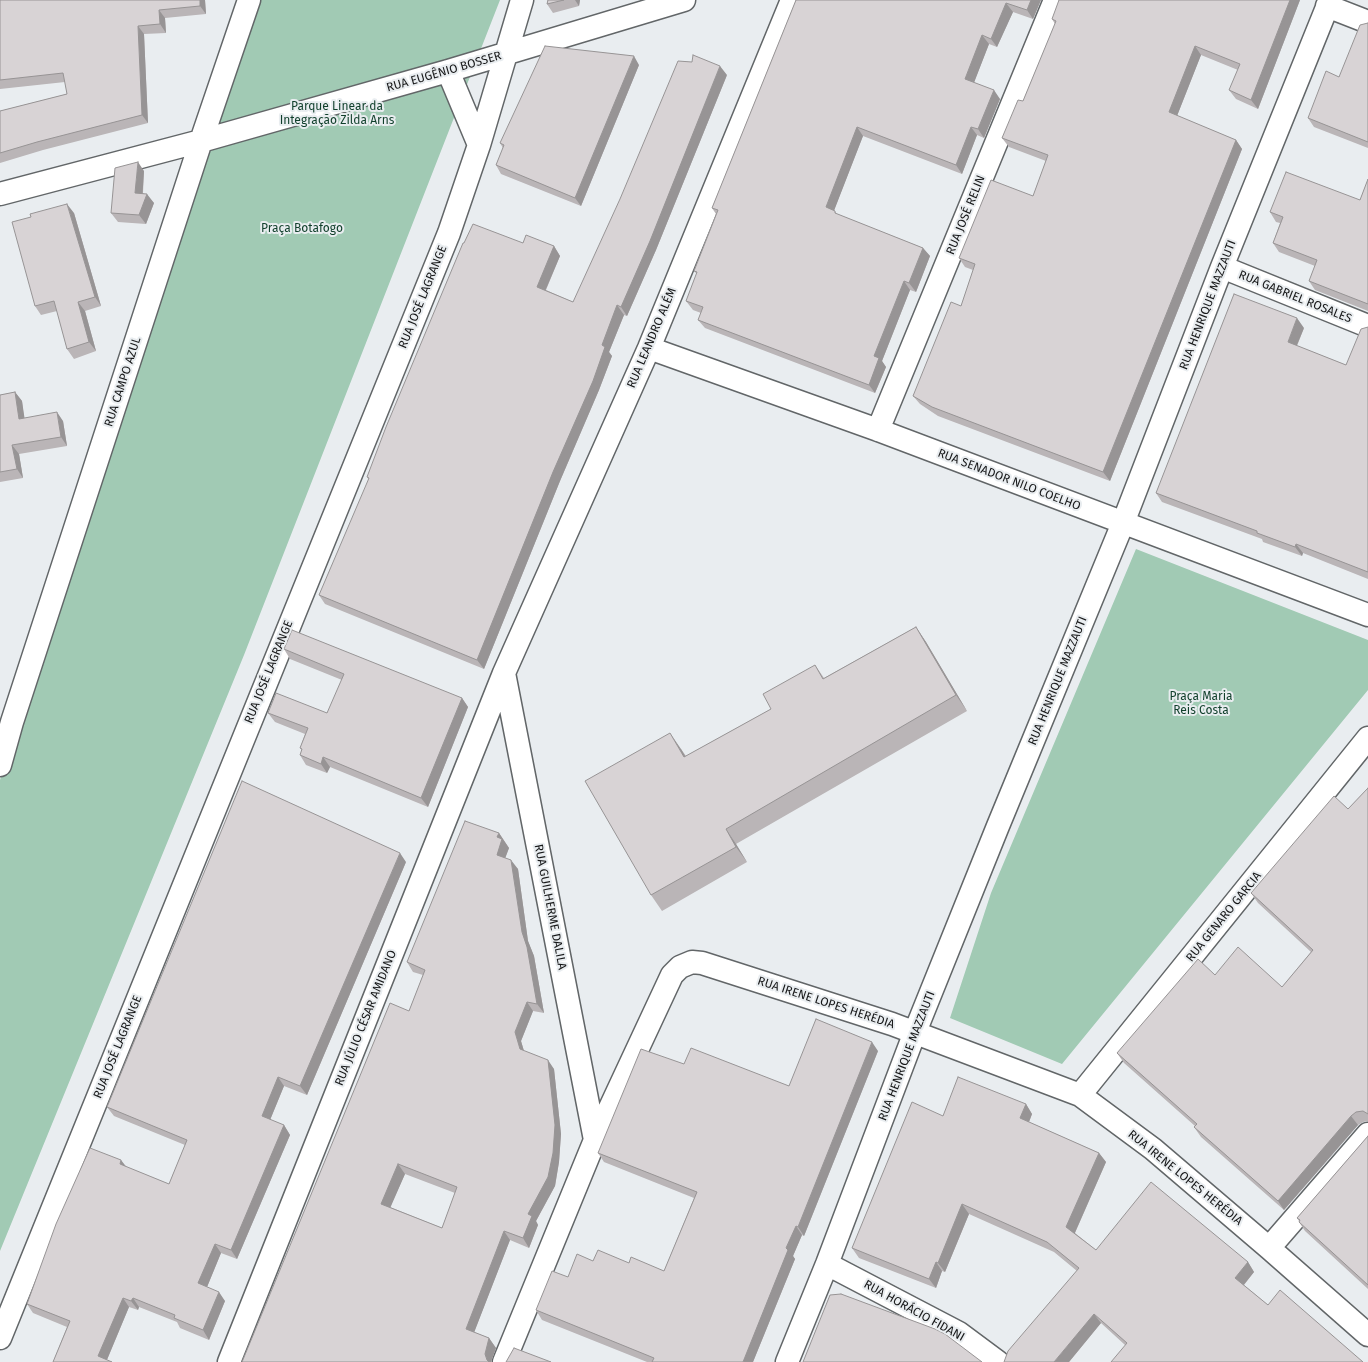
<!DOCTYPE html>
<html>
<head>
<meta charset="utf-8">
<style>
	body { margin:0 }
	canvas { display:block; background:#e9edf0 }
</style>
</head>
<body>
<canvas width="1368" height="1362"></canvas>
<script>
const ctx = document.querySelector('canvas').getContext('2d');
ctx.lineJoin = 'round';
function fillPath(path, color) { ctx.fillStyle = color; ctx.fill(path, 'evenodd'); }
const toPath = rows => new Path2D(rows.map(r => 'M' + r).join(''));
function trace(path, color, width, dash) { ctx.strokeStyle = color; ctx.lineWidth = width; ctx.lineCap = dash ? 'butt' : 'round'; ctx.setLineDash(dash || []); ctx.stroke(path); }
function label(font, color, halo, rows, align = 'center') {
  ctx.font = font + ' "Fira Sans",sans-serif'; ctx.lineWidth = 4; ctx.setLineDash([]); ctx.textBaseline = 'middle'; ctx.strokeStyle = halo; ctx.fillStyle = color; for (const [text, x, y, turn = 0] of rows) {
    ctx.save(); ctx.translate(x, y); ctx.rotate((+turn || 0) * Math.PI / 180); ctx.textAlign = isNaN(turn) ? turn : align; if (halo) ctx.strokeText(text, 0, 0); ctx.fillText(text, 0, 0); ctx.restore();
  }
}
fillPath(toPath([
	[259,0,500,0,244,655,0,1251,0,780,47,634],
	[1136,549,1368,640,1368,690,1062,1064,950,1018,991,893]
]), '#a1cab4');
const minor = toPath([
	[1327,6,1368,22],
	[448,71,479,145],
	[0,194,201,141,448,71,684,0],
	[1222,267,1368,326],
	[649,348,878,430,1368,615],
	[878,430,1055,0],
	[504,673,595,1140],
	[0,765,12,722,201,141,249,0],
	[1080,1095,1368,738],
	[1269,1248,1368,1134],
	[827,1264,959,1333,998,1362],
	[0,1338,449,233,479,145,522,0],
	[229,1362,504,673,649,348,792,0],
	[504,1362,595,1140,672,975,680,967,692,962,702,963,892,1024,1080,1095,1153,1149,1269,1248,1368,1335],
	[787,1362,827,1264,915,1032,998,826,1123,523,1222,267,1330,0]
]);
trace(minor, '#626668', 25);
trace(minor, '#fff', 22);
fillPath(toPath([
	[0,0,205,0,206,14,165,18,166,33,144,34,148,123,43,150,0,163,0,111,67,94,65,82,0,89],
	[548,0,580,0,579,6,553,13,547,4],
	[796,0,1041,0,1033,19,1013,12,997,47,989,44,974,82,1000,99,984,138,977,135,962,174,863,136,834,210,837,214,923,248,930,256,916,292,910,290,882,361,886,367,875,393,705,328,698,320,701,313,693,310,686,301,697,274,694,271,716,214,712,208],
	[1300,0,1258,109,1236,99,1229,90,1238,70,1201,55,1177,116,1236,140,1242,149,1110,481,938,416,920,404,913,396,961,306,973,270,965,267,959,258,1033,196,1046,161,1009,147,1002,138,1023,101,1055,24,1052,19],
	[1368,23,1368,148,1314,127,1308,118,1339,77],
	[639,65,581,206,501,174,496,165,503,148,500,143],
	[727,75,656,250,627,316,624,315,609,352,612,356,599,390,560,481,484,669,325,604,319,595,369,480,367,477,464,243,523,243,554,246,560,256,546,290,573,302],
	[144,171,143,193,154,203,146,224,118,222,111,213],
	[1368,179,1368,311,1315,290,1309,281,1315,266,1279,252,1273,243,1280,223,1276,222,1270,212,1360,200],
	[74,213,101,306,85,311,96,351,74,359,67,349,57,311,41,315,35,306],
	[1368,327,1368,579,1303,553,1302,556,1263,542,1262,539,1162,502,1156,493,1304,328,1297,346,1346,365],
	[15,392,22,401,24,418,63,421,67,446,19,454,23,478,0,482,0,395],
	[916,627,926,642,967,711,736,844,747,862,662,911,651,895,681,749,686,756,771,709,815,665,824,678],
	[284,649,462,698,468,707,428,807,330,767,327,773,306,765,300,755,302,750,300,748,305,734,275,722,268,713,327,713,342,680,290,659],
	[1368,788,1368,1121,1363,1122,1358,1125,1284,1210,1201,1137,1194,1127,1195,1126,1124,1063,1117,1053,1215,975,1282,987,1311,952,1258,903,1251,893,1348,809],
	[499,833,509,848,505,858,518,869,528,941,534,956,544,1013,533,1011,521,1041,524,1051,554,1069,561,1134,559,1162,555,1186,536,1221,538,1225,529,1248,510,1240,474,1332,489,1338,496,1348,491,1362,242,1362,409,1011,423,975,413,972,407,962],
	[405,1174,455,1193,442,1228,390,1207],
	[406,862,307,1095,284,1086,270,1120,284,1125,290,1135,237,1259,221,1253,207,1287,225,1301,209,1340,180,1328,177,1322,139,1307,138,1310,129,1307,107,1360,53,1362,67,1327,33,1313,27,1304,126,1167,169,1184,185,1145,114,1116,107,1107],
	[878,1051,804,1236,802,1235,793,1256,795,1259,753,1362,647,1362,542,1320,536,1310,568,1277,593,1261,629,1263,664,1271,694,1198,604,1162,598,1153,684,1064,789,1086],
	[1026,1104,1032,1114,1029,1122,1099,1153,1106,1162,1075,1233,1096,1250,1248,1262,1254,1272,1244,1285,1268,1305,1363,1362,1125,1345,1101,1323,1069,1362,1077,1271,1054,1252,969,1214,945,1272,942,1271,936,1288,859,1258,852,1248,943,1116],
	[1368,1136,1368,1289,1305,1231,1299,1222,1299,1221,1297,1218]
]), '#bab5b7');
fillPath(toPath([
	[200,0,205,0,206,14,200,6],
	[575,0,580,0,579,6],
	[1031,0,1041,0,1033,19,1027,10],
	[1290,0,1300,0,1258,109,1251,100],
	[1006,3,1013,12,997,47,991,39],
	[159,10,165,18,166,33,160,24],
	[138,26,144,34,148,123,142,115],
	[982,35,989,44,972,88,965,79],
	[1195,46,1201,55,1175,121,1169,112],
	[634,56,639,65,581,206,575,198],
	[720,66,727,75,656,250,627,316,621,307],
	[994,90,1000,99,984,138,978,129],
	[857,127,863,136,832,216,826,207],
	[971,127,977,135,962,174,956,165],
	[1236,140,1242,149,1110,481,1103,472],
	[138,162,144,171,142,202,135,193],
	[147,194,154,203,146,224,139,215],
	[67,204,74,213,101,306,95,297],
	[554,246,560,256,543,296,537,287],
	[923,248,930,256,916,292,909,283],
	[904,281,910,290,882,361,886,367,875,393,869,385,874,356],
	[78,302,85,311,96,351,89,342],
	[617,305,624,315,609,352,612,356,599,390,560,481,484,669,477,660],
	[1297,318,1304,328,1294,352,1288,342],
	[15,392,22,401,26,428,19,419],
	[57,412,63,421,67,446,61,437],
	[12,445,19,454,23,478,17,469],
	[1296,544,1303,553,1302,556,1295,547],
	[916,627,926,642,967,711,956,695],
	[462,698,468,707,428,807,421,798],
	[670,733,681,749,695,773,684,757],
	[323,757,330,767,327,773,321,764],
	[726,829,736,844,747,862,736,847],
	[499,833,509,848,503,864,497,855,497,837],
	[400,853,406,862,307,1095,300,1086],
	[511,860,518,869,528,941,534,956,544,1013,537,1004,522,932],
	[527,1002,533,1011,521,1041,526,1058,520,1049,515,1032],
	[872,1042,878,1051,804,1236,798,1227],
	[548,1060,554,1069,561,1134,559,1162,555,1186,536,1221,538,1225,529,1248,523,1238,528,1214],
	[278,1077,284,1086,268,1125,262,1116],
	[1026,1104,1032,1114,1027,1127,1020,1118],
	[1351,1116,1358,1125,1284,1210,1278,1201],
	[284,1125,290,1135,237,1259,231,1250],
	[1099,1153,1106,1162,1073,1237,1066,1227],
	[121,1160,128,1169,120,1164],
	[398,1164,405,1174,388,1213,381,1204],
	[962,1204,969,1214,945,1272,938,1263],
	[796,1226,802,1235,793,1256,795,1259,753,1362,743,1362,786,1248],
	[504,1231,510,1240,472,1338,466,1329],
	[215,1244,221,1253,205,1292,198,1283],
	[936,1262,942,1271,936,1288,929,1279],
	[1248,1262,1254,1272,1242,1287,1235,1278],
	[219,1292,225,1301,209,1340,203,1330],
	[123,1298,129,1307,106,1362,98,1356],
	[133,1298,139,1307,138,1310,131,1301],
	[1094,1314,1101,1323,1069,1362,1054,1362],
	[489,1338,496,1348,491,1362,488,1362,485,1354]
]), '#979495');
const building = toPath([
	[0,0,200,0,200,6,159,10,160,24,138,26,142,115,37,142,0,153,0,111,67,94,63,73,0,80,0,0],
	[548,0,564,0,547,4,548,0],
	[796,0,1031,0,1027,10,1006,3,991,39,982,35,965,79,994,90,978,129,971,127,956,165,857,127,826,207,835,211,835,213,923,248,909,283,904,281,874,356,879,358,869,385,698,320,703,307,686,301,697,272,694,271,718,210,712,208,796,0],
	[1059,0,1290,0,1251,100,1229,90,1240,64,1195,46,1169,112,1236,140,1103,472,932,407,913,396,951,302,961,306,975,264,959,258,991,180,1033,196,1048,155,1002,138,1018,100,1023,101,1056,21,1052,19,1059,0],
	[1368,23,1368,142,1308,118,1326,71,1339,77,1360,25,1368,23],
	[545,46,634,56,575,198,496,165,504,145,500,143,545,46],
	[693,55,720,66,650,241,621,307,617,305,602,345,605,347,593,381,553,472,477,660,319,595,369,478,367,477,386,427,463,243,464,243,473,224,523,243,526,235,554,246,537,287,573,302,620,199,678,61,692,62,693,55],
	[138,162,135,193,147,194,139,215,111,213,115,168,138,162],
	[1286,172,1360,200,1368,179,1368,304,1309,281,1317,260,1273,243,1283,217,1270,212,1286,172],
	[67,204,95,297,78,302,89,342,67,349,54,301,35,306,12,222,31,217,30,214,67,204],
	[1234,294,1297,318,1288,342,1346,365,1361,329,1368,327,1368,572,1296,544,1295,547,1257,533,1257,531,1156,493,1234,294],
	[15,392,19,419,57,412,61,437,12,445,17,469,0,472,0,395,15,392],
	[916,627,956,695,726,829,736,847,651,895,585,781,670,733,684,757,771,709,763,694,815,665,823,679,916,627],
	[292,630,462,698,421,798,323,757,321,764,300,755,302,749,300,748,308,728,268,713,276,693,327,713,344,674,284,649,292,630],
	[242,781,400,853,300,1086,278,1077,262,1116,284,1125,231,1250,215,1244,198,1283,219,1292,203,1330,174,1318,175,1315,133,1298,131,1301,123,1298,98,1356,112,1362,53,1362,70,1321,27,1304,56,1224,90,1148,121,1160,120,1164,169,1184,187,1140,107,1107,242,781],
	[1368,788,1368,1114,1363,1111,1356,1112,1351,1116,1278,1201,1194,1127,1197,1124,1117,1053,1198,959,1215,975,1238,947,1282,987,1313,950,1251,893,1334,796,1348,809,1368,788],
	[465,821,499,833,497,837,502,839,497,855,511,860,522,932,527,947,537,1004,527,1002,515,1032,520,1049,548,1060,555,1125,553,1153,548,1177,528,1214,532,1216,523,1238,504,1231,466,1329,489,1338,485,1354,487,1360,489,1362,242,1362,390,1003,409,1011,425,970,407,962,465,821],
	[398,1164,457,1187,442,1228,381,1204,398,1164],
	[816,1019,872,1042,798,1227,796,1226,786,1248,788,1250,743,1362,652,1362,654,1358,536,1310,552,1271,568,1277,577,1254,593,1261,598,1250,629,1263,631,1257,664,1271,697,1192,598,1153,641,1049,684,1064,691,1048,789,1086,816,1019],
	[958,1077,1026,1104,1020,1118,1099,1153,1066,1227,1096,1250,1151,1182,1248,1262,1235,1278,1268,1305,1280,1290,1363,1362,1111,1362,1127,1343,1094,1314,1054,1362,1004,1362,1008,1351,1079,1268,1047,1242,962,1204,938,1263,936,1262,929,1279,852,1248,912,1102,943,1116,958,1077],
	[1368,1136,1368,1285,1299,1222,1300,1220,1297,1218,1368,1136],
	[841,1294,935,1329,945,1334,982,1362,803,1362,830,1295,841,1294],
	[514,1348,551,1362,506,1362,514,1348]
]);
fillPath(building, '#d8d3d5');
trace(building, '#979495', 1);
label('12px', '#161718', '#e9edf0', [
	["RUA EUGÊNIO BOSSER",444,72,-16],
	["RUA JOSÉ RELIN",966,215,-68],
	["RUA JOSÉ LAGRANGE",423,297,-68],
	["RUA GABRIEL ROSALES",1295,297,22],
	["RUA HENRIQUE MAZZAUTI",1208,305,-69],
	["RUA LEANDRO ALÉM",652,338,-67],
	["RUA CAMPO AZUL",123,382,-72],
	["RUA SENADOR NILO COELHO",1009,480,21],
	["RUA JOSÉ LAGRANGE",269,672,-68],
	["RUA HENRIQUE MAZZAUTI",1058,681,-68],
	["RUA GUILHERME DALILA",550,907,79],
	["RUA GENARO GARCIA",1224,917,-51],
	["RUA IRENE LOPES HERÉDIA",826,1003,18],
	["RUA JÚLIO CÉSAR AMIDANO",366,1018,-68],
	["RUA JOSÉ LAGRANGE",118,1047,-68],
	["RUA HENRIQUE MAZZAUTI",907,1056,-69],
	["RUA IRENE LOPES HERÉDIA",1185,1178,39],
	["RUA HORÁCIO FIDANI",914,1311,29]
]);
label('12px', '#103f2b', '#e9edf0', [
	["Parque Linear da",337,107],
	["Integração Zilda Arns",337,121],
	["Praça Botafogo",302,229],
	["Praça Maria",1201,697],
	["Reis Costa",1201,711]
]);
</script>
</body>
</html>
